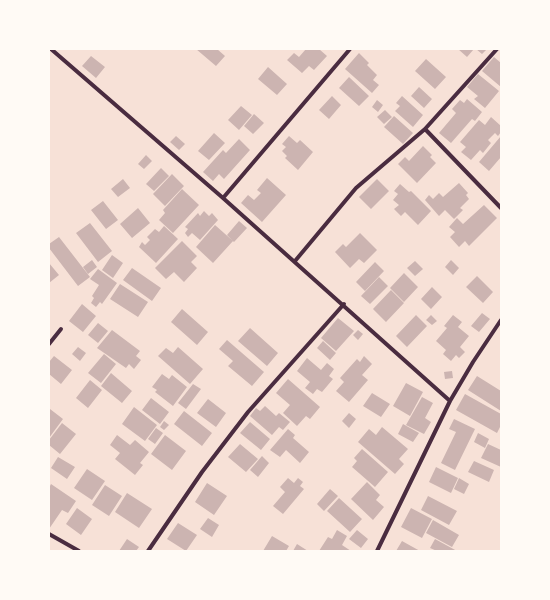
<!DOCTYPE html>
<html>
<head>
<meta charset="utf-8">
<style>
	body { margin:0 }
	#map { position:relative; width:550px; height:600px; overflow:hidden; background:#f7e1d7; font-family:"Space Grotesk",sans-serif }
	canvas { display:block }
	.frame { position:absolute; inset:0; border:50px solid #fffaf5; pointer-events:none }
</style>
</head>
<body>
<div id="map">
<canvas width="550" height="600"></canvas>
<div class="frame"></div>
</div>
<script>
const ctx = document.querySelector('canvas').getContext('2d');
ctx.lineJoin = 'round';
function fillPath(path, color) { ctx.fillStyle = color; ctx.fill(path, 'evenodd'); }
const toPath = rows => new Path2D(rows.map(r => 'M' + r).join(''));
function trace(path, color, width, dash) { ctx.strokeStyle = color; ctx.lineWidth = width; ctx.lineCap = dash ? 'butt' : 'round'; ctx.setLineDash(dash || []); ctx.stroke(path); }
fillPath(toPath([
	[196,49,217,49,225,56,216,66],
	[306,49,319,49,327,56,314,70,309,66,302,73,287,60,294,53,299,57],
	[458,49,474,49,467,57],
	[476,49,487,49,482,54],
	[359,53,369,63,367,65,377,75,373,80,379,85,372,93,345,69],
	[91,56,105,67,96,78,82,66],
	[494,57,501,63,501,87,482,71],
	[426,59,446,77,435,89,415,71],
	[268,67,287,84,277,95,258,79],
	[478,74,499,91,485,108,474,99,478,96,467,87],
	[349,77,369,96,359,106,339,88],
	[419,87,432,99,424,108,411,96],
	[332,96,341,105,329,119,319,110],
	[402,96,423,115,413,127,395,111,400,106,396,103],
	[467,99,482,112,475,121,472,119,451,143,439,133,456,113,452,109,460,100,464,103],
	[377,100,383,105,378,112,372,107],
	[241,106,252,115,239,130,228,120],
	[385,110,392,117,384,124,377,117],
	[254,114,264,123,253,134,244,126],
	[394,116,413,133,403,144,384,127],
	[491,117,501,126,501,132,498,136,495,133,488,140,491,143,483,153,480,150,471,160,461,152,466,147,460,142,479,120,485,125],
	[214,133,225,143,209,160,198,151],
	[176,136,185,144,179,150,170,142],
	[289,136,297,143,300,140,313,152,298,170,285,158,287,156,282,151,286,147,282,144],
	[501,136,501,157,489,171,479,162],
	[239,139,250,150,224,179,219,174,213,181,203,172,223,150,226,153],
	[423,146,432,155,430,157,436,163,417,183,398,164,405,157,409,161],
	[146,155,152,161,144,169,138,164],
	[161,168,169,176,154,191,146,184],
	[172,174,184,186,165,206,153,194],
	[267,178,286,195,262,222,241,203,248,195,254,200,261,193,257,190],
	[123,179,130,188,118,197,111,189],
	[377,179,389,191,371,209,359,197],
	[459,183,468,193,466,195,469,199,460,208,463,210,454,219,445,210,439,216,425,200,429,195,433,199,439,193,443,197],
	[400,184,409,192,411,191,431,211,418,225,405,212,401,216,394,209,399,205,393,200,398,194,394,191],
	[182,189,199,205,173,233,159,220,165,213,163,210],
	[103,201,118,220,106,229,91,210],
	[484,205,497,218,469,246,465,241,459,247,450,237,455,232,449,227,457,218,463,224],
	[138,208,150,223,132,238,120,224],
	[204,211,209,216,212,213,218,220,200,240,192,233,188,237,185,233,188,229,185,227,198,213,200,216],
	[239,221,247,228,234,242,227,235],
	[90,223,112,251,98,262,76,233],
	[215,225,233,241,213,263,196,247],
	[164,226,178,239,156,263,139,247,142,242,145,245,150,240,147,237,155,229,159,232],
	[360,233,377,250,364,263,359,259,350,268,335,252,343,244,346,247],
	[59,237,90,277,78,286,49,248,49,244],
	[182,241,197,256,191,262,197,268,184,282,174,272,166,279,155,268],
	[112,255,123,263,113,278,102,270],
	[92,260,97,267,88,274,83,267],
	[451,260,459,268,453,275,445,267],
	[415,261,423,269,415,276,407,268],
	[375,262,384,271,365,291,356,282],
	[49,263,59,275,49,283],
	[132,268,161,288,152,301,123,280],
	[98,269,117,283,102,304,100,302,96,307,91,303,94,298,92,296,99,285,90,279],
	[404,273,418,287,404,302,390,288],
	[477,276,493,292,483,303,466,287],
	[379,277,388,286,370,304,361,296],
	[120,284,148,302,138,317,110,299],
	[432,287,442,297,431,309,421,299],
	[391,290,404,303,386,322,373,309],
	[82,304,96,316,83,332,69,321],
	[182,309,208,332,197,345,171,322],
	[482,313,490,319,479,332,471,326],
	[416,315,427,326,407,347,396,336],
	[431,315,437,321,432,325,426,320],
	[453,315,462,322,458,327,469,336,460,347,465,352,459,358,456,355,451,361,443,354,446,350,436,341,447,328,444,326],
	[338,318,354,331,336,351,321,338],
	[98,323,108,331,98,343,88,335],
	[250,328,278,353,267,366,238,341],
	[112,330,140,351,136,356,141,360,134,369,129,364,126,368,97,348],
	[358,330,363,334,358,340,353,335],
	[227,340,264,372,252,386,228,366,233,361,219,349],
	[323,341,336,353,330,360,317,348],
	[78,347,86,353,80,361,72,354],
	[178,347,203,369,190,384,158,356,166,348,173,353],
	[104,354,116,364,101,383,88,373],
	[54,356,72,370,61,384,49,374,49,362],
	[364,356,372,364,362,375,368,380,349,402,336,391,344,382,340,378,357,359,360,362],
	[307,358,321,370,327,363,334,369,329,376,333,379,322,392,317,389,313,394,305,388,310,382,297,371],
	[452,371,453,378,445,379,444,372],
	[111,373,132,391,122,403,101,386],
	[162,374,169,379,172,375,187,387,173,406,155,392,157,390,152,387],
	[477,376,501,391,501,411,468,390],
	[288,379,320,407,310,419,306,416,297,426,283,413,290,405,276,393],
	[90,380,102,390,88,408,76,398],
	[406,383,423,392,410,416,393,406],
	[193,384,201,389,186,409,178,403],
	[372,393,390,404,381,417,363,406],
	[465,394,501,414,501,425,497,433,456,410],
	[422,397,433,403,425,418,431,422,424,434,406,425],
	[151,398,169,412,160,424,142,410],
	[208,399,226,413,216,427,197,413],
	[265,406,276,416,279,413,290,422,283,430,279,427,272,435,250,416,256,408,260,411],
	[134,407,157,425,145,441,122,424],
	[50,409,63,419,49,438,49,410],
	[184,411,212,433,202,446,174,424],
	[349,413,356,419,349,428,342,421],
	[454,419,475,429,455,470,441,463,456,432,449,429],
	[164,421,169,425,164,430,160,427],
	[250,422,270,439,261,450,240,433],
	[62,423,76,434,60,454,49,445,49,440],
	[403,424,419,433,413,442,398,434],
	[382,427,408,449,399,459,404,464,395,474,358,442,369,429,376,435],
	[156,428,163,433,155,444,148,439],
	[288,429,295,435,293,438,309,452,300,463,286,450,280,457,270,450],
	[478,433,489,439,485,448,474,442],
	[117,435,130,445,135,440,149,452,140,463,143,465,135,475,115,459,120,453,110,445],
	[165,435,186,451,172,470,151,454],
	[240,444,258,459,246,472,228,457],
	[488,444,501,450,501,467,481,458],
	[362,449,388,472,375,487,352,467,357,461,354,458],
	[262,456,269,463,258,477,250,470],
	[58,457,75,467,67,479,51,468],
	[474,461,494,470,489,482,468,472],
	[436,467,458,478,451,493,429,482],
	[87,469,105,481,92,500,74,488],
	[288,478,294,483,298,478,303,482,300,486,304,489,283,514,273,506,285,492,280,487],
	[459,478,469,484,464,494,454,489],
	[367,482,380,495,376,500,384,507,373,520,351,499],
	[207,483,227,496,214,515,195,502],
	[51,484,76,501,68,513,62,510,49,529,49,488],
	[105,485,122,496,109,516,92,505],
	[330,489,338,496,324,511,317,504],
	[127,493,152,509,139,528,115,512],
	[428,496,457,511,449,525,421,510],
	[339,498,362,519,350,532,327,511],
	[77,508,92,519,81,535,66,524],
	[411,508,432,519,422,538,401,527],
	[208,518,219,525,212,537,200,529],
	[433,520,459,535,452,547,426,533],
	[178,523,197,535,186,551,167,539],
	[337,530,347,536,342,545,351,551,319,551,328,537,332,539],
	[357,530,368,539,361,548,349,539],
	[272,536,289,546,286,551,263,551],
	[127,539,139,547,136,551,119,551],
	[435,539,457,551,437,551,430,548],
	[402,541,420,551,396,551],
	[297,544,308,551,293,551]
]), '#ccb4b1');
trace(toPath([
	[51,49,223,198,450,401],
	[425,129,501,208],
	[223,198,350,49],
	[295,261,356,188,425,129,497,49],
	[49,344,61,329],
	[49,534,79,551],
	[148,551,202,472,248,412,344,304],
	[377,551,450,401,473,362,501,320]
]), '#4a2c40', 4);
</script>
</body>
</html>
